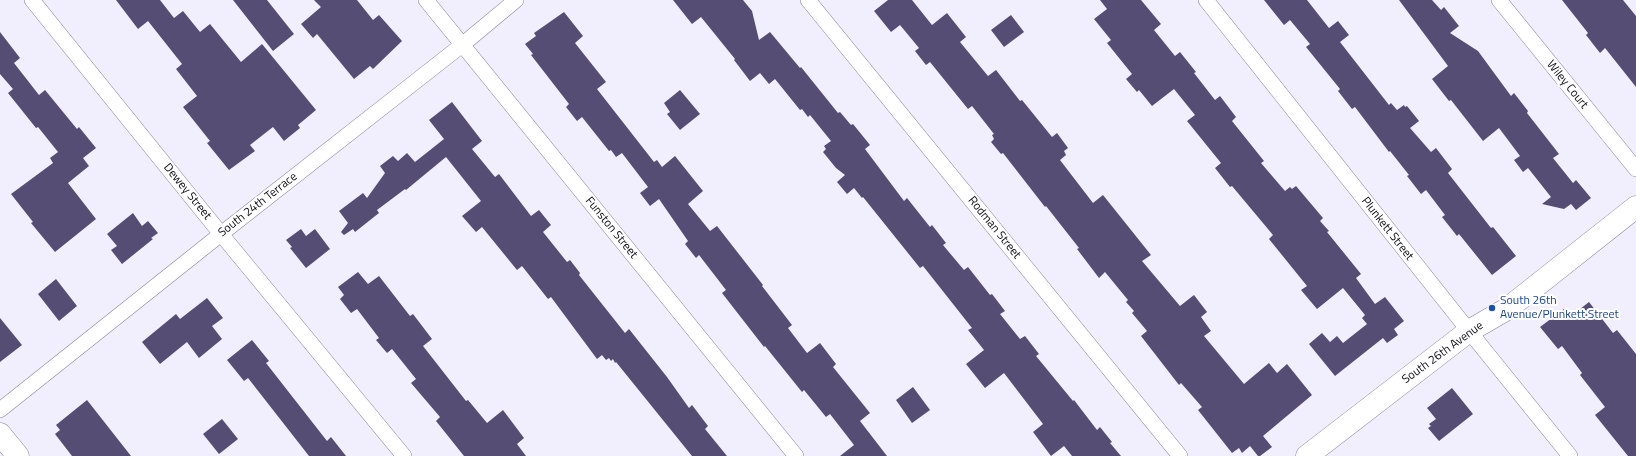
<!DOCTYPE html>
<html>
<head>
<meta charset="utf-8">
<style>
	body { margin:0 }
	canvas { display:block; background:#f1eefd }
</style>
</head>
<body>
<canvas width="1636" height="456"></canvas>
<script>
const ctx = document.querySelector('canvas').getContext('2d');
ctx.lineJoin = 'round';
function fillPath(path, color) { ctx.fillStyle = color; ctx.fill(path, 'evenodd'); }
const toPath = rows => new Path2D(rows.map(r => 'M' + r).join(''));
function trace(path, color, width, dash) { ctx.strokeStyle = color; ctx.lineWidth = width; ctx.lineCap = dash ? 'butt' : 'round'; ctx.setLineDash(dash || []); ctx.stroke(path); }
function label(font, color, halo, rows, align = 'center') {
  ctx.font = font + ' "Titillium Web",sans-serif'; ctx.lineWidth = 4; ctx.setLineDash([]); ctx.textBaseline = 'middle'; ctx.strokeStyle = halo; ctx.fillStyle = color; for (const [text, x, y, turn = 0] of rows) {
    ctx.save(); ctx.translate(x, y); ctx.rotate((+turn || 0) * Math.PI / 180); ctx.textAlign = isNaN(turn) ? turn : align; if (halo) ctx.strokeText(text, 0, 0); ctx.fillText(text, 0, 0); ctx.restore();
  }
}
fillPath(toPath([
	[116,0,160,0,174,18,183,11,200,32,210,24,241,62,262,44,316,110,298,125,300,128,284,141,273,127,250,145,255,151,229,170,207,143,210,141,183,107,197,96,176,69,182,64,148,21,138,29],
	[233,0,267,0,294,34,273,51],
	[314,0,357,0,373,20,379,15,402,41,373,69,370,66,354,79,317,34,313,38,301,24,321,7],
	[673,0,743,0,752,11,759,40,770,32,800,68,801,67,838,113,840,112,851,125,853,124,870,145,865,149,904,201,907,198,930,227,932,225,946,243,943,245,964,270,968,267,990,295,992,294,1005,311,1000,314,1020,339,1025,336,1039,354,1036,356,1073,401,1074,400,1097,430,1100,427,1112,442,1110,443,1121,456,1072,456,1064,446,1051,456,1033,432,1043,424,1004,373,985,388,966,364,984,350,968,330,972,328,923,266,920,268,863,197,862,198,854,188,847,194,837,182,845,175,836,168,823,152,826,149,824,146,831,141,810,115,808,117,802,109,800,110,775,79,769,84,760,73,750,81,734,60,735,59,701,17,692,24],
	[888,0,912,0,932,25,947,13,966,37,960,42,988,76,996,70,1020,101,1022,100,1052,137,1057,133,1068,148,1064,151,1066,155,1060,160,1093,203,1103,195,1151,255,1142,261,1180,306,1194,295,1207,312,1201,317,1211,331,1204,336,1244,384,1269,363,1277,373,1287,364,1312,395,1263,436,1272,447,1260,456,1258,456,1250,446,1242,453,1239,448,1232,453,1198,410,1202,407,1181,383,1179,385,1141,336,1147,331,1132,313,1134,311,1126,302,1128,300,1105,272,1099,278,1077,249,1079,248,1046,206,1045,207,1003,153,1001,154,991,142,994,139,992,135,994,134,972,106,968,109,930,62,926,65,915,51,919,48,900,25,891,32,874,11],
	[1100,0,1141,0,1161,24,1154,30,1175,56,1180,52,1196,72,1194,73,1215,100,1220,96,1236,117,1232,121,1264,161,1261,163,1285,191,1290,187,1292,189,1296,186,1323,218,1320,221,1329,231,1327,232,1361,274,1356,278,1375,304,1385,297,1404,321,1394,329,1398,335,1387,343,1383,338,1335,376,1309,344,1322,333,1330,342,1337,336,1343,343,1367,324,1362,318,1365,315,1343,288,1317,309,1301,290,1307,286,1269,239,1273,235,1232,186,1230,187,1215,168,1221,163,1187,121,1195,115,1174,89,1152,106,1139,90,1137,92,1126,79,1132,74,1107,43,1111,40,1094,19,1107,9],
	[1264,0,1307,0,1329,28,1338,21,1349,35,1340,42,1389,105,1391,103,1397,110,1404,105,1405,107,1407,106,1419,121,1410,128,1431,152,1436,148,1452,169,1448,173,1491,228,1493,227,1516,256,1492,275,1459,234,1457,236,1442,217,1445,215,1426,190,1421,194,1407,176,1409,175,1390,151,1389,152,1355,107,1352,109,1338,91,1340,89,1306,47,1310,44,1290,20,1284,25],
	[1399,0,1432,0,1441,10,1444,7,1459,26,1450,33,1478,51,1511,96,1514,93,1528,111,1527,113,1559,154,1553,158,1573,183,1576,180,1591,198,1576,210,1571,204,1564,209,1542,204,1551,197,1528,168,1523,172,1514,160,1520,156,1499,128,1483,141,1451,100,1449,101,1432,79,1448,66],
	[1562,0,1623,0,1636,16,1636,87,1605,48,1600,53,1586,35,1588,33],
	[564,12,583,36,575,43,606,82,597,89,654,162,657,160,662,167,675,156,703,191,688,204,710,231,717,226,763,285,762,286,792,325,788,328,807,353,820,343,836,364,833,367,870,413,860,421,887,456,840,456,854,445,830,414,826,417,804,390,802,392,765,346,764,347,722,293,726,290,699,255,696,258,685,244,688,241,659,199,650,206,640,193,648,187,622,153,616,157,611,150,609,151,582,117,577,121,566,107,569,104,531,55,533,54,525,44,536,36,534,33],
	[1011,15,1024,32,1004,47,991,30],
	[0,32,20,58,14,63,39,95,45,90,77,129,79,127,96,148,83,158,89,166,68,183,96,219,55,252,31,223,33,222,11,194,53,163,50,158,58,152,38,127,36,128,8,93,13,89,0,74],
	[680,90,700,114,680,130,667,114,670,112,664,103],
	[452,102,482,141,472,149,495,177,499,174,531,216,539,210,551,225,543,232,567,262,570,260,580,273,579,275,625,333,629,329,667,377,689,408,692,405,708,426,705,429,727,456,692,456,616,362,615,363,613,359,611,361,609,358,606,360,602,355,597,359,551,297,548,299,522,266,517,270,482,227,476,232,462,216,481,201,446,157,406,190,405,189,377,210,379,213,355,232,353,229,344,235,341,232,348,223,339,211,363,193,367,198,385,173,380,166,393,156,398,161,407,153,415,162,444,139,429,120],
	[133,213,142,226,148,221,158,233,151,238,153,239,122,264,111,250,117,246,107,234],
	[301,229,306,236,315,229,330,249,306,268,290,248,292,247,286,240],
	[358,272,368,284,379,276,410,316,413,314,432,339,423,346,466,401,468,400,487,423,503,410,524,438,517,444,526,456,464,456,436,421,440,417,411,383,416,379,392,349,387,353,376,340,379,338,357,309,351,313,340,299,344,295,338,287],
	[56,279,77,306,59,321,38,294],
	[207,298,223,318,212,326,222,339,199,358,187,342,160,364,142,342,176,314,180,319],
	[1589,302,1613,333,1617,330,1636,354,1636,456,1628,456,1595,415,1605,407,1580,375,1582,373,1562,346,1558,349,1540,327,1564,309,1570,317],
	[0,318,22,345,0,362],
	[252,340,269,361,266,363,327,441,331,437,346,456,309,456,248,378,244,381,227,360],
	[913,387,930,410,912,423,896,400],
	[1452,388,1473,414,1439,441,1428,428,1431,426,1429,424,1436,419,1427,408],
	[87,400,131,456,72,456,55,434,60,430,56,425],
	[222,419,238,439,219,454,203,434]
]), '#554d73');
const street = toPath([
	[32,0,221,234,404,456],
	[426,0,796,456],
	[808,0,1180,456],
	[1206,0,1469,331,1570,456],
	[1499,0,1636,169],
	[0,410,221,234,462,45,516,0]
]);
const secondary = toPath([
	[0,434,18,456],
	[1307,456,1469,331,1507,309,1636,207]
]);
trace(street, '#88849a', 16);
trace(secondary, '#88849a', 23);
trace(street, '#fff', 15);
trace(secondary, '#fff', 22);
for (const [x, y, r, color] of [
	[1492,308,4,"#1a4fb4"]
]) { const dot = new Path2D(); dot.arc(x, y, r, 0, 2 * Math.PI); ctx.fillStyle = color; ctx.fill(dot); trace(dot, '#fff', 1.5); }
label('12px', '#0d0c14', '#fff', [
	["Wiley Court",1567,85,51],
	["Dewey Street",187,192,51],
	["South 24th Terrace",258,205,-38],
	["Funston Street",611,228,51],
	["Rodman Street",994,228,51],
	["Plunkett Street",1387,229,52],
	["South 26th Avenue",1443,353,-36]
]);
label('12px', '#164399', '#fff', [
	["South 26th",1500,301],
	["Avenue/Plunkett Street",1500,315]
], 'left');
</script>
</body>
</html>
